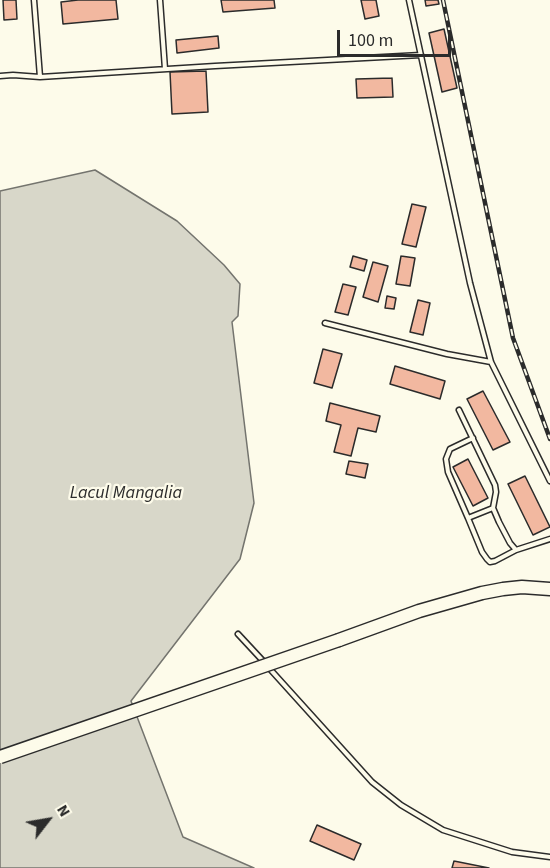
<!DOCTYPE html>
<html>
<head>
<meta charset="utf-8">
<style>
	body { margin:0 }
	#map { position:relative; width:550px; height:868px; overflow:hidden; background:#fdfbea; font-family:"Source Sans 3",sans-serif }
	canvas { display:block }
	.north { position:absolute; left:18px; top:790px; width:60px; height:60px; -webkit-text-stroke:4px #fdfbea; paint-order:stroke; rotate:59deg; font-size:16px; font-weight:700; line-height:24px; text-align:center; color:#2b2b2b }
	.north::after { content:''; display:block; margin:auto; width:21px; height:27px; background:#2b2b2b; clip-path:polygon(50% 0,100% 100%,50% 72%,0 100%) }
	.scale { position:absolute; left:337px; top:30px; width:114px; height:27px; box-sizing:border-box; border:3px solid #2b2b2b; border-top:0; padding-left:8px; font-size:18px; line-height:21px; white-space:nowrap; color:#2b2b2b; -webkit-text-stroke:4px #fdfbea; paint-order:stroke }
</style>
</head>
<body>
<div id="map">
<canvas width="550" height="868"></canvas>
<div class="north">N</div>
<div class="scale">100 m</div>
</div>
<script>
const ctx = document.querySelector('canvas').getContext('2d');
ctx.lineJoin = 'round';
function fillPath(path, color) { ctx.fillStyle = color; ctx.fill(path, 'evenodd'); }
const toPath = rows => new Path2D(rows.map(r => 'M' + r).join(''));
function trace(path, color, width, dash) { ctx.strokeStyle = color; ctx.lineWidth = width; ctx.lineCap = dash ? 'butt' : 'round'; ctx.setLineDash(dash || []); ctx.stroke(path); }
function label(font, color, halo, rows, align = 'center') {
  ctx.font = font + ' "Source Sans 3",sans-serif'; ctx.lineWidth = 4.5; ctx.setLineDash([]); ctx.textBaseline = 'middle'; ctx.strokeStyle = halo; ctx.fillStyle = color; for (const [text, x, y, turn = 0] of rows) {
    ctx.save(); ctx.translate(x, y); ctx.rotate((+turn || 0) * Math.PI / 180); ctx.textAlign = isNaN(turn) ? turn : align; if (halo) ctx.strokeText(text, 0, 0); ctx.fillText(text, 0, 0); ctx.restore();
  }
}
const water = toPath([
	[95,170,177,221,224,265,240,284,238,316,232,322,254,503,240,559,131,701,183,837,254,868,0,868,0,191,95,170]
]);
fillPath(water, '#d8d7c9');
trace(water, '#74746e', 1.5);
const building = toPath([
	[3,0,16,0,17,19,4,20,3,0],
	[78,0,116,0,118,19,63,24,61,2,78,0],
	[221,0,274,0,275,8,223,12,221,0],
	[361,0,376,0,379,16,365,19,361,0],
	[425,0,438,0,439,4,426,6,425,0],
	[444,29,457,88,442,92,429,33,444,29],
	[218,36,219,48,177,53,176,40,218,36],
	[206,71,208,112,172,114,170,72,206,71],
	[392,78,393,97,357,98,356,79,392,78],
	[412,204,426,207,416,247,402,244,412,204],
	[353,256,367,260,364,271,350,267,353,256],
	[401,256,415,258,410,286,396,284,401,256],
	[373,262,388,266,378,302,363,297,373,262],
	[343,284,356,287,348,315,335,312,343,284],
	[387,296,396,298,394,309,385,308,387,296],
	[418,300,430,303,423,335,410,332,418,300],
	[323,349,342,354,332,388,314,383,323,349],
	[395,366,445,381,440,399,390,384,395,366],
	[483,391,510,442,493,450,467,399,483,391],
	[330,403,380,416,376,432,358,428,351,456,334,452,341,425,326,421,330,403],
	[468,459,488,498,473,506,453,467,468,459],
	[349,461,368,464,365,478,346,474,349,461],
	[525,476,550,527,533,535,508,484,525,476],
	[317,825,361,844,354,860,310,841,317,825],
	[454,861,489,868,452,868,454,861]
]);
fillPath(building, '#f2b8a0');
trace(building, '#2b2b2b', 1.5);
const lane = toPath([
	[34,0,40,77],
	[160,0,165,69],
	[409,0,470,283,491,362,550,481],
	[0,76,13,75,40,77,215,66,421,55],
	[325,323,447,354,491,362],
	[459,410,495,485,496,492,493,508,499,522,510,543,516,550,550,539],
	[473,438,450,449,446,459,448,472,468,518,493,508],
	[468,518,482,552,487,559,490,562,495,561,516,550],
	[238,634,264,662],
	[269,668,372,782,401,805,443,830,512,852,550,857]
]);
const highway = toPath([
	[339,640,419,611,482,593,503,589,522,587,550,589]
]);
trace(lane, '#2b2b2b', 7);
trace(highway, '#2b2b2b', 15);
trace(lane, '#fdfbea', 4);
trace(highway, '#fdfbea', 12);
const rail = toPath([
	[443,0,513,338,550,439]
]);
trace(rail, '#2b2b2b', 4.5);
trace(rail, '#fdfbea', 2, [7]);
const highwayBridge = toPath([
	[0,757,339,640]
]);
trace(highwayBridge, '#2b2b2b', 15, []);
trace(highwayBridge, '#fdfbea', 12);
label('italic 18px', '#2b2b2b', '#fdfbea', [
	["Lacul Mangalia",126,494]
]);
</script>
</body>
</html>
